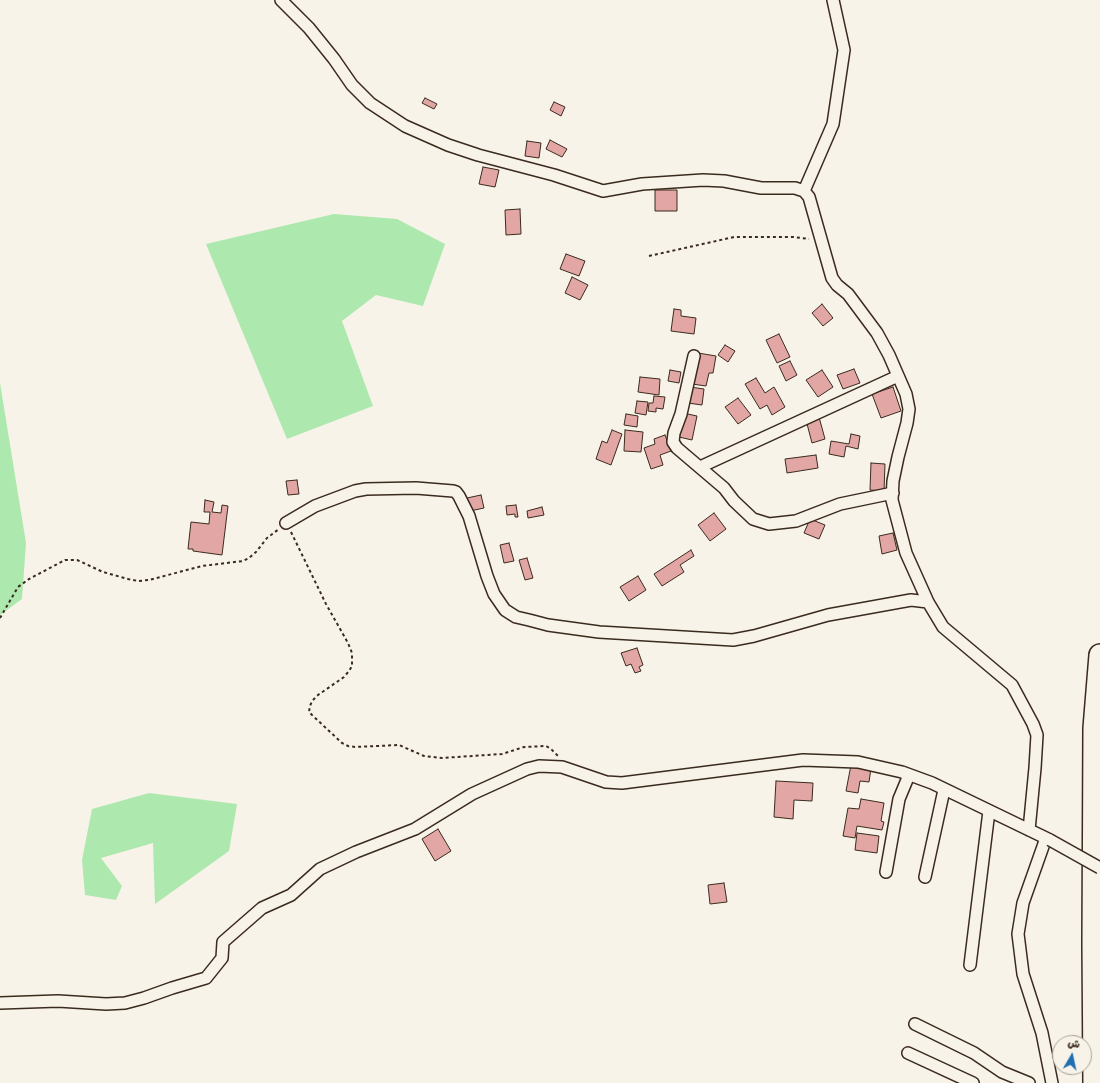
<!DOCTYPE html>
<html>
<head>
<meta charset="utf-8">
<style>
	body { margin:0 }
	#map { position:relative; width:1100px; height:1083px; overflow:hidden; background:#f7f3e8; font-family:Mynerve,"Playpen Sans Arabic",sans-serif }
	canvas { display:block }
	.north { position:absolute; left:1052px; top:1035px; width:40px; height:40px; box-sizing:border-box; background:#f7f3e8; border:1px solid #aca397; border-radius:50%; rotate:9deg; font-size:11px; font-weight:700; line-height:16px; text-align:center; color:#3b2a1e }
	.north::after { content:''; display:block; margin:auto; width:14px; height:18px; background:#1f6fb2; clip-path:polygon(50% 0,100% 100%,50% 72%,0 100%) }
</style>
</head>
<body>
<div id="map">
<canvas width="1100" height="1083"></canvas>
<div class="north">ش</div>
</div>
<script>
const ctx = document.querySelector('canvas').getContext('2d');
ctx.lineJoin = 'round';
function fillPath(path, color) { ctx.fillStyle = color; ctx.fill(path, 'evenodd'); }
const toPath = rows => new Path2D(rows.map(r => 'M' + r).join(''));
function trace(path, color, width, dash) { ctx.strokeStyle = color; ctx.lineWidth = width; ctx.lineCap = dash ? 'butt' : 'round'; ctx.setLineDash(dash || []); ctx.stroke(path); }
fillPath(toPath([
	[334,214,397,219,445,244,423,306,376,295,342,321,373,406,287,439,206,244],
	[0,383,26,543,22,599,0,615],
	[149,793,237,804,229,851,155,904,153,843,101,858,122,886,116,900,85,895,82,860,92,809]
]), '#ade9af');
const building = toPath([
	[425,98,437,104,434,109,422,103,425,98],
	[554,102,565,107,561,116,550,110,554,102],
	[550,140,567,149,562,157,546,149,550,140],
	[527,141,541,143,539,158,525,156,527,141],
	[483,167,499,170,495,187,479,184,483,167],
	[655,190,677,190,677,211,655,211,655,190],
	[520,209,521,234,506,235,505,210,520,209],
	[566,254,585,261,579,276,560,269,566,254],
	[572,277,588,285,580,300,565,293,572,277],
	[822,304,833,318,823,326,812,313,822,304],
	[674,309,681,310,681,316,696,318,694,334,671,331,674,309],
	[779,334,790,357,777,363,766,340,779,334],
	[725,345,735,351,728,362,718,355,725,345],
	[698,353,716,356,713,373,709,373,706,386,692,384,698,353],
	[790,361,797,375,786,381,779,366,790,361],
	[854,369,860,383,843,389,837,375,854,369],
	[670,370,681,372,679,383,668,381,670,370],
	[822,370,833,387,818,397,806,380,822,370],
	[640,377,660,379,659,395,638,392,640,377],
	[756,378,765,393,774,387,785,407,772,415,767,405,760,409,745,384,756,378],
	[690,387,704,389,702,405,688,403,690,387],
	[893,387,901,411,881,418,872,394,893,387],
	[654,396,665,397,663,409,656,408,656,412,648,411,649,403,653,403,654,396],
	[738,398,751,415,738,424,725,407,738,398],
	[637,401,648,402,646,415,635,413,637,401],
	[683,413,697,416,692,440,679,437,683,413],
	[626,414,638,416,637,427,624,425,626,414],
	[819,417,825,439,812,443,806,420,819,417],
	[612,430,622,434,611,465,596,459,602,441,607,443,612,430],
	[625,430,643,432,641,452,624,451,625,430],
	[851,434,860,436,858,449,846,446,844,457,829,454,831,441,849,444,851,434],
	[665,435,671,451,660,455,663,465,651,469,644,448,655,444,654,439,665,435],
	[816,455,818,468,787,473,785,459,816,455],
	[871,463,885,464,884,491,870,490,871,463],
	[297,480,299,494,288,495,286,481,297,480],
	[481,495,484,508,470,511,467,498,481,495],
	[205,500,214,502,212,512,221,513,222,505,228,506,222,555,193,551,193,549,188,549,191,522,209,524,210,512,204,512,205,500],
	[516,505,518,517,515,517,515,514,507,515,506,506,516,505],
	[542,507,544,515,528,518,527,511,542,507],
	[714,513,726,529,710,541,698,525,714,513],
	[810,519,825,525,819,539,804,533,810,519],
	[893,533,897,550,882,554,879,536,893,533],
	[509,543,514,561,504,563,500,545,509,543],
	[691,550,694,556,680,565,684,572,662,586,654,574,691,550],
	[527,558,533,578,525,580,519,560,527,558],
	[638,576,646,590,629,601,620,587,638,576],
	[637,648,643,665,639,667,641,671,635,673,631,664,626,666,621,653,637,648],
	[851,765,871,768,869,782,860,781,858,793,846,791,851,765],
	[776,781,813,783,812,801,794,800,793,819,774,817,776,781],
	[861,799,884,803,881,821,884,822,882,830,857,826,855,838,843,836,848,808,859,809,861,799],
	[438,829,451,851,435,861,422,839,438,829],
	[857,833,879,836,877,853,855,850,857,833],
	[724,883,727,902,710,904,708,885,724,883]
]);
fillPath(building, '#e2a7a4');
trace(building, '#3b2a1e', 1);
const street = toPath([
	[281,0,309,28,334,59,352,85,370,103,405,126,448,145,478,155,554,175,603,191,642,184,703,180,724,181,761,188,795,188,804,191,809,197,832,278,837,285,848,294,877,333,889,355,906,394,909,409,907,423,898,457,893,481,892,500,906,553,928,602,943,627,1012,685,1033,724,1037,735,1035,768,1029,830],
	[804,191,833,124,844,50,833,0],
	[694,356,681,414,674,433,673,442,677,448,724,488,734,501,753,519,769,524,796,521,840,504,893,493],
	[700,467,898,376],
	[286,523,315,506,355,491,366,489,416,488,453,491,456,492,459,496,469,516,487,576,494,594,505,610,516,617,529,620,548,625,599,632,733,640,754,636,828,615,911,600,928,602],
	[1046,838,1023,903,1018,934,1023,974,1042,1033,1052,1083],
	[886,872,899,799,909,775],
	[925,877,944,790],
	[970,965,989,811],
	[0,1003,58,1001,106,1004,125,1003,144,998,172,988,206,978,222,958,223,942,262,908,291,895,320,869,356,852,415,829,472,794,527,769,539,766,562,767,606,782,622,783,803,760,858,762,902,772,932,783,1050,840],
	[915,1024,974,1053,1002,1072,1029,1083],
	[908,1053,973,1083]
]);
const highway = toPath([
	[1094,1083,1093,944,1094,728,1100,655]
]);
trace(street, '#3b2a1e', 14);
trace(highway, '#3b2a1e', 24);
trace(toPath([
	[649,256,734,237,793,237,809,239],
	[291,532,326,604,348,643,352,653,352,666,349,671,344,677,318,695,312,701,310,706,309,712,312,715,342,743,348,746,355,747,399,745,424,756,442,758,502,754,524,747,546,746,551,749,558,756],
	[0,618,18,587,29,579,65,560,77,560,103,572,128,579,138,581,149,580,202,566,243,561,249,558,256,552,267,538,279,529]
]), '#3b2a1e', 2, [3, 3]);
trace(street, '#f7f3e8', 11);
trace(highway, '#f7f3e8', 21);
const streetBridge = toPath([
	[1050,840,1100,868]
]);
trace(streetBridge, '#3b2a1e', 14, []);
trace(streetBridge, '#f7f3e8', 11);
</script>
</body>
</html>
